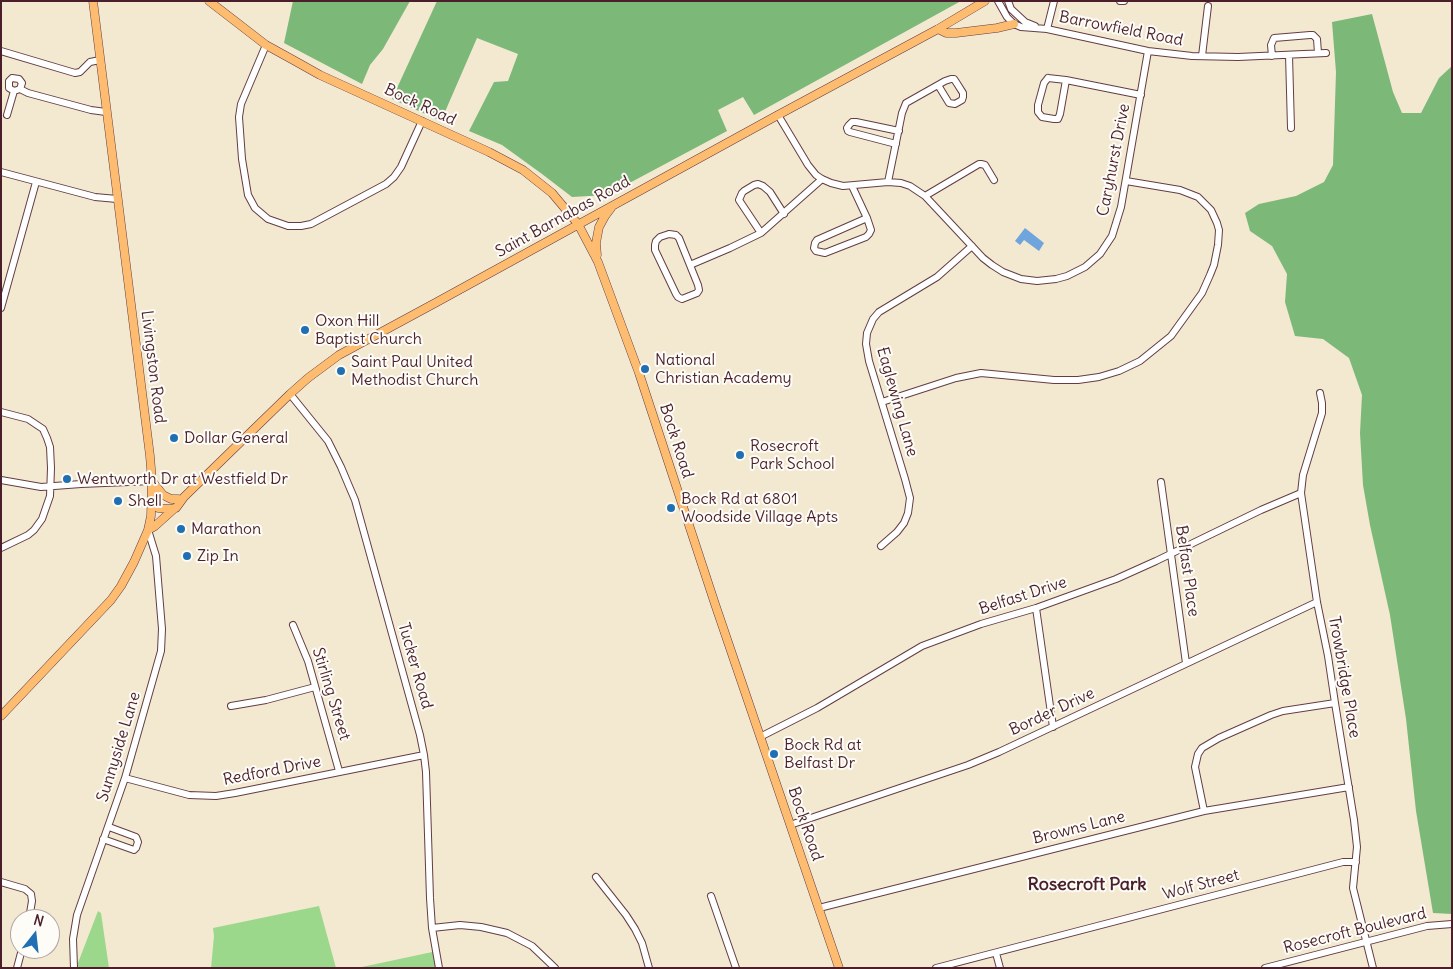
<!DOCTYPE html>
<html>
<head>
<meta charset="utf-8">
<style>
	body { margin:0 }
	#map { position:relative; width:1453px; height:969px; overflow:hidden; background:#f3e9d1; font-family:Delius,sans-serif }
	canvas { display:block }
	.frame { position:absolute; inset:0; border:2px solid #4a1f2b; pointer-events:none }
	.north { position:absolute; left:10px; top:909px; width:50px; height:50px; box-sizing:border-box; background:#fdfcf7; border:1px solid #b5a4a5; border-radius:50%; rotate:16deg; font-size:14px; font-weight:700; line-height:20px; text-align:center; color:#4a1f2b }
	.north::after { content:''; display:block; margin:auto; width:18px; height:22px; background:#1f6fb2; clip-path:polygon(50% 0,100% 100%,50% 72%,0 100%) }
</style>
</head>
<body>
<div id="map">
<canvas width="1453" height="969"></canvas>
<div class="frame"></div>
<div class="north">N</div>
</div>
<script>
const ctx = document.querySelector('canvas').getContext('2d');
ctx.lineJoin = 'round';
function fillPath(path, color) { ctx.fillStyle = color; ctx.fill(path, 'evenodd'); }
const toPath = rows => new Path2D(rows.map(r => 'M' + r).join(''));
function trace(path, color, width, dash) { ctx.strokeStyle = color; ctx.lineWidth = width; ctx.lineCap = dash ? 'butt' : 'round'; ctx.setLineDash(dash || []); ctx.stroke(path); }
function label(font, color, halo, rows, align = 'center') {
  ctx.font = font + ' Delius,sans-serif'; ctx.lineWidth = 4; ctx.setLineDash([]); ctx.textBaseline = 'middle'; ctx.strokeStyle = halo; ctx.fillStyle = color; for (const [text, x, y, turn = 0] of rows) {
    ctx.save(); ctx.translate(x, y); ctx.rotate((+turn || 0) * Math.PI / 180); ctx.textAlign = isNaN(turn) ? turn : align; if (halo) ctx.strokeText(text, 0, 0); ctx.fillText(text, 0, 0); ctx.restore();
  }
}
fillPath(toPath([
	[319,906,336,968,211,968,214,936,213,928],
	[98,911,101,913,109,968,76,968],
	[437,951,441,968,357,968,390,961]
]), '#9bd88c');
fillPath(toPath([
	[293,1,410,1,383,49,370,65,362,84,284,43],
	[437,1,700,1,707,2,708,1,961,1,754,115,743,97,718,110,727,131,607,195,572,197,542,174,502,145,469,131,494,82,508,81,518,54,477,38,441,121,392,99],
	[1372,14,1393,92,1402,113,1421,113,1439,78,1452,66,1452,914,1433,913,1416,811,1406,719,1390,615,1370,525,1363,485,1360,433,1362,395,1349,358,1323,339,1295,336,1285,302,1287,274,1272,246,1250,231,1245,213,1259,204,1296,196,1324,182,1333,165,1336,72,1332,22]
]), '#7cb878');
fillPath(toPath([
	[1025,228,1044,243,1039,251,1024,240,1020,245,1015,241]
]), '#6fa4dc');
const minor = toPath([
	[998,1,1007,17,1014,24,1021,27,1047,29,1148,51,1192,56,1238,57,1326,53],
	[1008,1,1011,9,1025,22,1035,26],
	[1120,1,1124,1],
	[1047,29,1054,1],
	[266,45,241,104,239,117,242,159,248,195,255,208,268,219,288,226,301,226,311,224,386,184,394,177,401,167,422,121],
	[1,51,75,73,80,72,90,62,100,60],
	[1289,55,1291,128],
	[1202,56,1208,6],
	[1272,56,1271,45,1274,38,1310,35,1313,35,1317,39,1318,53],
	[1048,78,1066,80,1060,114,1058,119,1054,119,1042,117,1038,112,1038,105,1044,83,1048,78],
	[1066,80,1141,95],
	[20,89,22,83,19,79,12,78,9,81,9,88,14,91,20,89,28,93,91,110,106,112],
	[7,115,14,91],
	[778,115,808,165,816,175,822,179,831,183,843,186,888,182,901,183,910,186,925,196,983,258,992,265,1003,272,1021,279,1037,281,1056,279,1067,276,1085,267,1100,254,1112,236,1121,207,1148,51],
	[896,144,850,132,848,131,847,128,849,125,852,122,856,122,899,131],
	[1,172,95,197,117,199],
	[888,182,902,113,906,103,945,81,951,79,954,79,956,82,963,93,963,97,962,100,955,104,949,103,938,85],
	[852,186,867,218],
	[925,196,979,164,981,164,985,165,994,180],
	[867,218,871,230,869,234,866,237,825,253,816,251,814,248,815,243,817,240,867,218],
	[761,233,739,200,742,193,744,191,754,185,758,184,763,186,770,192,784,214],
	[669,234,676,235,679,238,698,285,699,290,697,293,682,299,678,297,676,294,655,250,655,245,656,241,660,237,669,234],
	[690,265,730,248,761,233,822,179],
	[1,308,36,182],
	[1320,393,1322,403,1322,413,1303,475,1301,493,1317,602,1328,656,1335,703,1354,820,1357,847,1353,888,1373,968],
	[290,394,328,441,341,467,349,486,355,500,420,735,424,755,426,772,430,898,432,928,439,968],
	[882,402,956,378,981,373,1054,380,1078,380,1099,377,1119,371,1140,361,1171,336,1202,293,1210,275,1214,265,1218,245,1219,230,1217,223,1211,210,1198,197,1180,190,1126,181],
	[1,412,28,419,43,429,47,438,50,447,51,468,50,496,42,519,34,530,28,535,1,548],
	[1,480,41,487,81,484,152,481],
	[1161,482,1186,663],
	[881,546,897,532,904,523,908,513,910,498,905,479,869,361,866,344,867,333,873,319,879,312,937,277,972,246],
	[1036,608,1053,727],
	[293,625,308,661,339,771],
	[231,706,266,700,315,687],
	[760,737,817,708,922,646,981,624,1036,608,1116,579,1156,561,1261,510,1301,493],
	[125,778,189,795,216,796,235,793,424,755],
	[1204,811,1195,767,1198,754,1202,748,1219,738,1271,715,1283,711,1335,703],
	[790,825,968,765,999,752,1317,602],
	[103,839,134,850,136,848,138,842,136,837,109,827],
	[596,877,626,915,635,929,642,943,649,968],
	[1,882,25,889,31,894,32,901,29,919],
	[711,896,736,968],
	[819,908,1204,811,1349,787],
	[432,928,460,925,481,927,507,933,532,946,555,968],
	[996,953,1000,968],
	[17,968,22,949],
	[74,968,73,939,77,915,125,778,161,651,162,629,156,556,148,530],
	[936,968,1343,862,1356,862],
	[1265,968,1427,926,1452,924]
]);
const major = toPath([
	[209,1,266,45,295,61,320,75,489,152,523,170,552,193,578,224,598,262,639,373,715,604,839,968],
	[938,29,946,33,956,33,997,28,1014,24],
	[597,255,596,243,599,227,605,216,611,208],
	[152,481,163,495,171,499,178,499],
	[152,504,158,508,169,509,176,508,184,497,290,394,308,378,339,355,437,302,778,115,938,29,985,1],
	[148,530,155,526,175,508],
	[1,716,111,600,121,586,134,562,148,530,151,516,152,481,150,456,93,1]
]);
trace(minor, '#633d44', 8);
trace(major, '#633d44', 9);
trace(minor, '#fff', 6);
trace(major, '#fdbc6f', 8);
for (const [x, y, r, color] of [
	[305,330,5,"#1f6fb2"],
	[645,369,5,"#1f6fb2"],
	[341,371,5,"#1f6fb2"],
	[174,438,5,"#1f6fb2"],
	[740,455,5,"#1f6fb2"],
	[67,479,5,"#1f6fb2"],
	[118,501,5,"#1f6fb2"],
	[671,508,5,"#1f6fb2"],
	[181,529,5,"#1f6fb2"],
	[187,556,5,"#1f6fb2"],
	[774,754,5,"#1f6fb2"]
]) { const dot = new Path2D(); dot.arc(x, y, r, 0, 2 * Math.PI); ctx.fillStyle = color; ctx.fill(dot); trace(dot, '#fdfcf7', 2); }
label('16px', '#4a1f2b', '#fdfcf7', [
	["Barrowfield Road",1121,29,11],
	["Bock Road",420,105,25],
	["Caryhurst Drive",1114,160,-79],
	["Saint Barnabas Road",563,217,-29],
	["Livingston Road",153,367,83],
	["Eaglewing Lane",897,402,74],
	["Bock Road",676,441,72],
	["Belfast Place",1187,571,82],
	["Belfast Drive",1023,596,-18],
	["Tucker Road",415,666,74],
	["Trowbridge Place",1344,677,80],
	["Stirling Street",331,694,73],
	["Border Drive",1052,712,-25],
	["Sunnyside Lane",119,747,-73],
	["Redford Drive",272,771,-11],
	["Bock Road",805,824,71],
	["Browns Lane",1079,828,-14],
	["Wolf Street",1201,885,-15],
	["Rosecroft Boulevard",1355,931,-14]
]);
label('16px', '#4a1f2b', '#fdfcf7', [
	["Oxon Hill",315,321],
	["Baptist Church",315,339],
	["National",655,360],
	["Christian Academy",655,378],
	["Saint Paul United",351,362],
	["Methodist Church",351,380],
	["Dollar General",184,438],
	["Rosecroft",750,446],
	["Park School",750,464],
	["Wentworth Dr at Westfield Dr",77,479],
	["Bock Rd at 6801",681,499],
	["Woodside Village Apts",681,517],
	["Shell",128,501],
	["Marathon",191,529],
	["Zip In",197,556],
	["Bock Rd at",784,745],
	["Belfast Dr",784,763]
], 'left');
label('bold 18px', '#4a1f2b', '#fdfcf7', [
	["Rosecroft Park",1087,885]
]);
</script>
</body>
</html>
